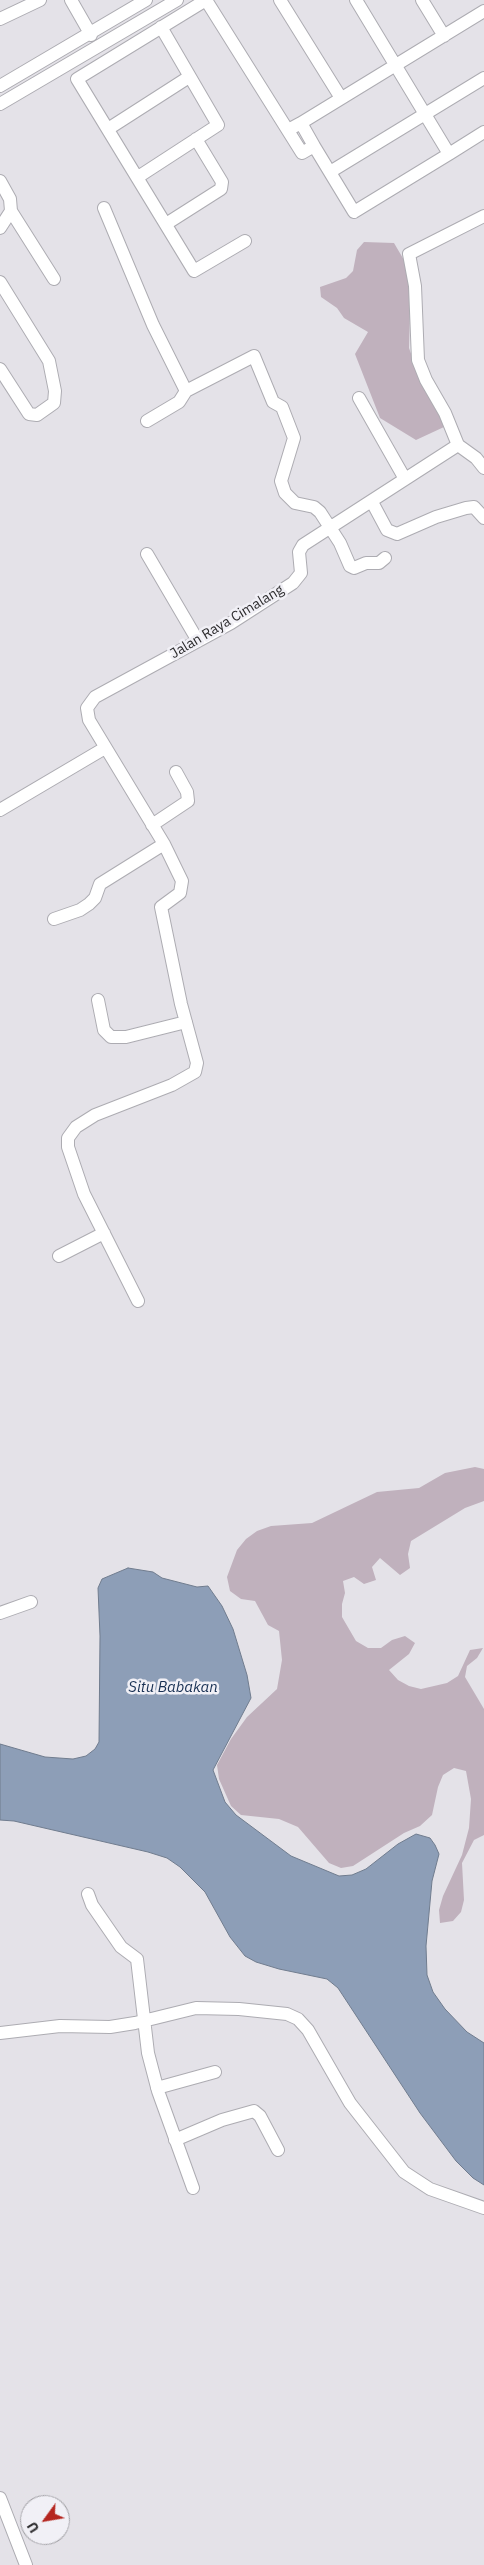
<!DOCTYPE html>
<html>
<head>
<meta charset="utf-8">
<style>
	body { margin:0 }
	#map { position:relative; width:484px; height:2565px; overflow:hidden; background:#e4e2e8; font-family:"IBM Plex Sans",sans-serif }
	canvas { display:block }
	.north { position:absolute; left:20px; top:2495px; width:50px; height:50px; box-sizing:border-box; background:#f1f0f6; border:1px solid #a2a1a6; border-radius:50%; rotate:238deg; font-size:14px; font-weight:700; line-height:20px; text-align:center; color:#2c2b2d }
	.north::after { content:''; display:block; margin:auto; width:18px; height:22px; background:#b52620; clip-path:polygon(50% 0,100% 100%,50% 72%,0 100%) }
</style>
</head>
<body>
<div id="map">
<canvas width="484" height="2565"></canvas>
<div class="north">U</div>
</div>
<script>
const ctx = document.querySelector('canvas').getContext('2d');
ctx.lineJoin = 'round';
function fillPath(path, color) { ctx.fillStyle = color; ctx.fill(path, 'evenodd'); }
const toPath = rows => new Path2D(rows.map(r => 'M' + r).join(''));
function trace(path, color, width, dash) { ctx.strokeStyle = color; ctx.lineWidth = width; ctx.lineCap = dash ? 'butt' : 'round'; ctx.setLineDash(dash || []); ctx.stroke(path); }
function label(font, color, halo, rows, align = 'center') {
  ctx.font = font + ' "IBM Plex Sans",sans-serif'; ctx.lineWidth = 5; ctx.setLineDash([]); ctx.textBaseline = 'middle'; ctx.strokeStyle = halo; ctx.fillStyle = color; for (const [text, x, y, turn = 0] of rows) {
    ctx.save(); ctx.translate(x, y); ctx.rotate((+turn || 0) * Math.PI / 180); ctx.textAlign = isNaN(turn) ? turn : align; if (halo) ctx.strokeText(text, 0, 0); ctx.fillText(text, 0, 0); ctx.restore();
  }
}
fillPath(toPath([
	[364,242,394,243,411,272,409,348,419,376,446,418,444,427,416,440,380,418,355,354,368,332,344,318,337,308,321,297,320,287,346,278,353,271,357,250],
	[475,1467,484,1469,484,1501,465,1508,411,1541,408,1554,410,1568,400,1575,380,1558,372,1567,376,1580,364,1584,354,1577,343,1581,345,1593,342,1604,342,1617,356,1641,368,1648,381,1648,392,1640,405,1636,415,1643,409,1654,389,1670,398,1680,409,1686,421,1689,447,1683,458,1676,470,1650,483,1648,477,1658,467,1666,465,1677,484,1709,484,1835,474,1840,462,1863,464,1900,461,1912,453,1921,440,1923,439,1910,443,1896,462,1855,469,1828,471,1799,466,1771,454,1768,443,1775,438,1787,432,1815,420,1826,404,1833,353,1866,341,1868,329,1863,298,1827,279,1819,241,1815,231,1806,219,1779,217,1765,231,1739,247,1717,277,1689,282,1660,279,1631,268,1625,255,1601,241,1599,230,1591,227,1577,237,1550,246,1539,257,1531,271,1526,312,1523,377,1492,419,1488,445,1473]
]), '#c0b1bd');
const water = toPath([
	[128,1568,153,1572,162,1578,197,1587,208,1586,222,1606,233,1629,247,1675,251,1698,213,1770,225,1802,236,1815,291,1856,339,1876,352,1875,366,1869,398,1844,416,1834,430,1838,435,1845,439,1854,432,1881,426,1946,427,1975,433,1992,445,2009,467,2032,484,2043,484,2185,473,2178,456,2161,420,2113,338,1988,327,1979,279,1969,256,1962,245,1956,230,1937,205,1892,180,1867,167,1858,148,1852,14,1821,0,1820,0,1744,45,1757,73,1759,86,1756,95,1749,99,1742,100,1636,98,1588,102,1579,128,1568]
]);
fillPath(water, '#8d9eb7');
trace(water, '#707c8e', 1);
const minor = toPath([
	[71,0,91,35],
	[206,0,77,79,194,271,245,241],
	[206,0,302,153,314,146,301,123,288,130],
	[280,0,341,98],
	[422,0,444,36],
	[0,19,40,0],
	[0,86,146,0],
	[0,104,177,0],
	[301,123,484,11],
	[108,129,189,77],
	[314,146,354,212,449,154,356,0],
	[449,154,484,132],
	[330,172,484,78],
	[138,177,218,125,161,27],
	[0,181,10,199,11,211,0,228],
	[104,208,153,325,186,391],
	[11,211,54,279],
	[166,224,221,189,222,182,196,139],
	[0,282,49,361,55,391,54,403,37,415,29,414,0,369],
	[359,398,405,479],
	[147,421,179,402,186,391,254,356,273,402,282,407,294,438,281,481,285,493,295,503,314,507,320,512,340,543,350,566,354,568,366,563,379,563,385,558],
	[458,445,476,458,484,468],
	[372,502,387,530,397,534,436,517,466,508,474,507,484,518],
	[147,554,198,641],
	[0,810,105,748],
	[152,825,188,801,187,792,176,772],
	[54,919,80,910,89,904,95,898,100,884,164,844],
	[98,1000,104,1030,111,1037,126,1037,186,1022],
	[59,1256,104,1233],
	[138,1301,84,1194,68,1147,68,1138,76,1127,95,1115,172,1085,195,1072,197,1063,181,1004,161,907,180,893,182,881,164,844,89,720,87,708,95,697,231,623,293,583,301,573,299,552,303,545,458,445,445,413,426,380,418,360,415,286,409,254,484,216],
	[0,1613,31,1602],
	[88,1894,92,1905,121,1947,137,1959,148,2053,158,2091,193,2188],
	[0,2033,60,2026,110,2027,135,2023,196,2008,239,2009,287,2014,298,2019,308,2030,350,2103,404,2172,430,2189,484,2208],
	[157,2088,215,2072],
	[175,2140,222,2120,254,2111,260,2116,278,2150],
	[0,2498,26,2565]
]);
trace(minor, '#adacb2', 14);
trace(minor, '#fff', 12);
label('14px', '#2c2b2d', '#f1f0f6', [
	["Jalan Raya Cimalang",227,622,-31]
]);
label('italic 15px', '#183053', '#f1f0f6', [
	["Situ Babakan",173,1688]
]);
</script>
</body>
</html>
